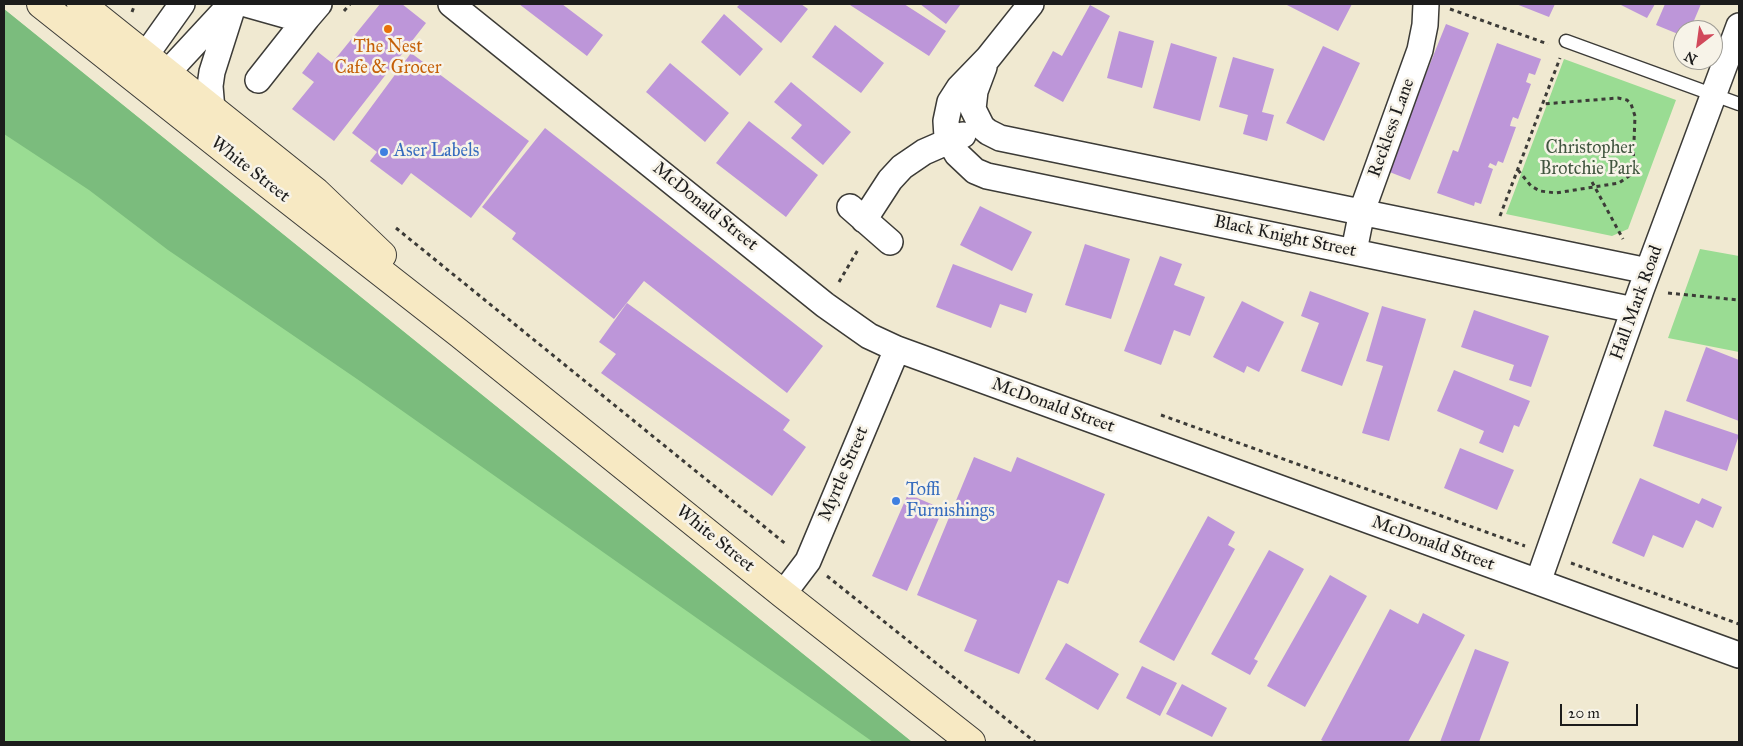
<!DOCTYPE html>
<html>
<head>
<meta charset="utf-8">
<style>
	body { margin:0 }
	#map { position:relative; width:1743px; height:746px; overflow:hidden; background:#f0e9d1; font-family:"IM FELL Great Primer",serif }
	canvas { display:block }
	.frame { position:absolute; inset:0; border:5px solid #1c1c1c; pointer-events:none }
	.north { position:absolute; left:1673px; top:20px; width:50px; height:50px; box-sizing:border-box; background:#f7f3e8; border:1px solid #9f9d96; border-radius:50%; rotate:210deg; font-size:14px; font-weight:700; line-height:20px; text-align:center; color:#1c1c1c }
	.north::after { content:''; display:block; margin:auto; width:18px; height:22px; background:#d1495b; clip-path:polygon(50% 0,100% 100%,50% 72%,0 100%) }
	.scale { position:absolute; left:1560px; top:704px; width:78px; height:22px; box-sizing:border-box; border:2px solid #1c1c1c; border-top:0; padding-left:6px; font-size:15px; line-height:18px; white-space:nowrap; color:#1c1c1c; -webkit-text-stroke:4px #f7f3e8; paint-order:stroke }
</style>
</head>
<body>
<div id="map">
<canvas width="1743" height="746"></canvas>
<div class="frame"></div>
<div class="north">N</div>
<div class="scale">20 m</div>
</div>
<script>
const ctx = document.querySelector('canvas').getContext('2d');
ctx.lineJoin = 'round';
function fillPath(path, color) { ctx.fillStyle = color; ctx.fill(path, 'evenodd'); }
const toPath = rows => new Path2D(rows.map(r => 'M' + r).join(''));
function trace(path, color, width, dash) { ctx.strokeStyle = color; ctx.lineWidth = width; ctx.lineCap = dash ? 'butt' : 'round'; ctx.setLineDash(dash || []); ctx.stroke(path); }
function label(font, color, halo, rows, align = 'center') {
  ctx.font = font + ' "IM FELL Great Primer",serif'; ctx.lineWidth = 5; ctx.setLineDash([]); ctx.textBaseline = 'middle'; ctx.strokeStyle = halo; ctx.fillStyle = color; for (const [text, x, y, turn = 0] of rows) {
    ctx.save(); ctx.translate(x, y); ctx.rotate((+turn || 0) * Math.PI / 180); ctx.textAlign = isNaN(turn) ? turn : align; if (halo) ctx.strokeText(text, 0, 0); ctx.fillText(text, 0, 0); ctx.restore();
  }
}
fillPath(toPath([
	[4,9,912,742,4,742],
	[1564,59,1676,100,1628,229,1612,236,1506,214],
	[1700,249,1739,256,1739,352,1668,338]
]), '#9adc93');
fillPath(toPath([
	[4,9,912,742,873,742,357,379,168,250,89,190,4,134]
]), '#7bbc7d');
fillPath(toPath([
	[380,4,402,4,426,23,334,141,292,109,314,82,302,73,318,52,332,63],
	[519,4,562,4,603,35,587,56],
	[740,4,801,4,808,9,781,43,737,7],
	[851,4,904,4,946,31,929,56,850,5],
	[920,4,961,4,946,24],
	[1285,4,1352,4,1338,31],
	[1516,4,1555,4,1549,17],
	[1619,4,1655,4,1647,18],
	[1665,4,1701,4,1690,30,1683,30,1683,36,1656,25],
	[1090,5,1110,16,1063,102,1034,86,1053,51,1062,56],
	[724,14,763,49,740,76,701,42],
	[1446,24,1469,33,1410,180,1387,171],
	[835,25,884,63,861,93,812,57],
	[1119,31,1154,41,1142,88,1107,78],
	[1171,43,1217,57,1200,121,1153,108],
	[1497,43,1541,59,1535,75,1529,73,1526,82,1531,84,1518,119,1513,117,1511,122,1510,126,1516,127,1503,163,1498,161,1496,166,1490,163,1488,167,1493,169,1481,204,1475,202,1474,206,1437,193,1453,150,1458,152],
	[1323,46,1360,63,1324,141,1286,123],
	[411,53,529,141,471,218,411,173,402,185,370,161,377,152,352,133],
	[1233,57,1274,69,1262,112,1274,115,1267,141,1243,134,1248,115,1219,107],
	[670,63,729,113,705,142,646,92],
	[791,82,851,132,823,165,791,138,802,125,774,102],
	[749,121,818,175,786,217,716,163],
	[545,128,823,346,787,393,644,281,614,319,512,239,516,233,482,207],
	[980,206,1032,232,1012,271,960,245],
	[1085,244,1130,259,1111,319,1065,305],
	[1160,256,1182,264,1174,285,1205,297,1190,336,1174,330,1161,365,1124,351],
	[953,264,1033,294,1026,313,1000,304,991,328,936,307],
	[1310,291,1369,313,1342,386,1301,371,1319,323,1301,316],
	[1242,301,1284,322,1259,372,1247,366,1244,373,1213,357],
	[627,303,790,420,783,430,806,447,772,496,601,373,616,354,599,342],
	[1382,306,1426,319,1389,441,1362,433,1383,366,1366,361],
	[1474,310,1549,336,1531,387,1509,380,1514,365,1461,347],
	[1706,347,1739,360,1739,421,1686,401],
	[1454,370,1530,401,1519,427,1514,425,1503,453,1479,443,1484,431,1437,411],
	[1665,410,1739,435,1727,471,1653,446],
	[1460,448,1514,470,1497,510,1444,488],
	[974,457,1011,472,1017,457,1105,494,1068,584,1058,580,1019,674,964,651,977,620,917,595],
	[1640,478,1699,504,1702,498,1722,507,1713,528,1696,520,1683,548,1653,535,1644,557,1612,543],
	[908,494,943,509,907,591,872,576],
	[1208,516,1235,532,1228,545,1235,549,1174,661,1139,642],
	[1269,550,1304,569,1254,659,1258,661,1250,675,1211,654],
	[1330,575,1367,596,1305,707,1267,686],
	[1390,609,1418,624,1423,613,1465,635,1408,742,1325,742,1321,740],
	[1066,643,1119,674,1098,710,1045,679],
	[1475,649,1509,662,1479,742,1440,742],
	[1142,666,1177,683,1160,716,1126,698],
	[1182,684,1227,708,1212,737,1166,714]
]), '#bd96d9');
const service = toPath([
	[1566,41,1739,104]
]);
const minor = toPath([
	[246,4,285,15,307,18,319,4],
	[451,4,825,305,869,336,897,349,1739,655],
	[1031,4,988,58,959,88,950,102,946,121,947,137,957,154,975,171,987,176,1634,310],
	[984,67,975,91,973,109,982,127,988,132,1000,138,1648,271],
	[141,74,145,56,182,4],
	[148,80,167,73,231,4],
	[258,80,307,18],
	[212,110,210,86,212,72,233,6],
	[850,207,890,242],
	[864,220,890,180,902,167,924,152,963,135],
	[1354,251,1362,211,1420,50,1425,25,1426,4],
	[1538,582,1641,290,1739,26],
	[783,594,808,561,897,349]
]);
const secondary = toPath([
	[41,4,249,169,460,334,783,594,971,742],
	[81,4,316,192,382,255]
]);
trace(service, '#3c3b37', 15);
trace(minor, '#3c3b37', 28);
trace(secondary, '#3c3b37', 30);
trace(toPath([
	[1450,9,1548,44],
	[344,11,350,4],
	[132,12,135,4],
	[1518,170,1531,186,1540,191,1556,193,1619,183,1629,176,1633,167,1635,116,1631,104,1627,100,1618,98,1543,104],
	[1592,182,1623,239],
	[1500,216,1560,58],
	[396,228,787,545],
	[839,282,859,248],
	[1668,293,1739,300],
	[1161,415,1525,546],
	[1571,563,1739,624],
	[827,576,1035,742]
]), '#3c3b37', 3, [4, 4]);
trace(service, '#fff', 12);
trace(minor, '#fff', 25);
trace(secondary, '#f7e9c3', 28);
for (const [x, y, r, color] of [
	[388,29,5,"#e8710a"],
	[384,152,5,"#3f7fe0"],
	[896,501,5,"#3f7fe0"]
]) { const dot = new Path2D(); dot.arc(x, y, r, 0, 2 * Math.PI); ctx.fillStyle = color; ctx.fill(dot); trace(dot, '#f7f3e8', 2); }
label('18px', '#c56008', '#f7f3e8', [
	["The Nest",388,48],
	["Cafe & Grocer",388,69]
]);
label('18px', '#1c1c1c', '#f7f3e8', [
	["Reckless Lane",1392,128,-70],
	["White Street",250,170,38],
	["McDonald Street",705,207,39],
	["Black Knight Street",1285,237,12],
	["Hall Mark Road",1637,303,-70],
	["McDonald Street",1053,406,20],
	["Myrtle Street",844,474,-67],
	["White Street",715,539,39],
	["McDonald Street",1433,544,20]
]);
label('18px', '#425640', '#f7f3e8', [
	["Christopher",1590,149],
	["Brotchie Park",1590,170]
]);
label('18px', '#366cbe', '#f7f3e8', [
	["Aser Labels",394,152],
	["Toffi",906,491],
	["Furnishings",906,512]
], 'left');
</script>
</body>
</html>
